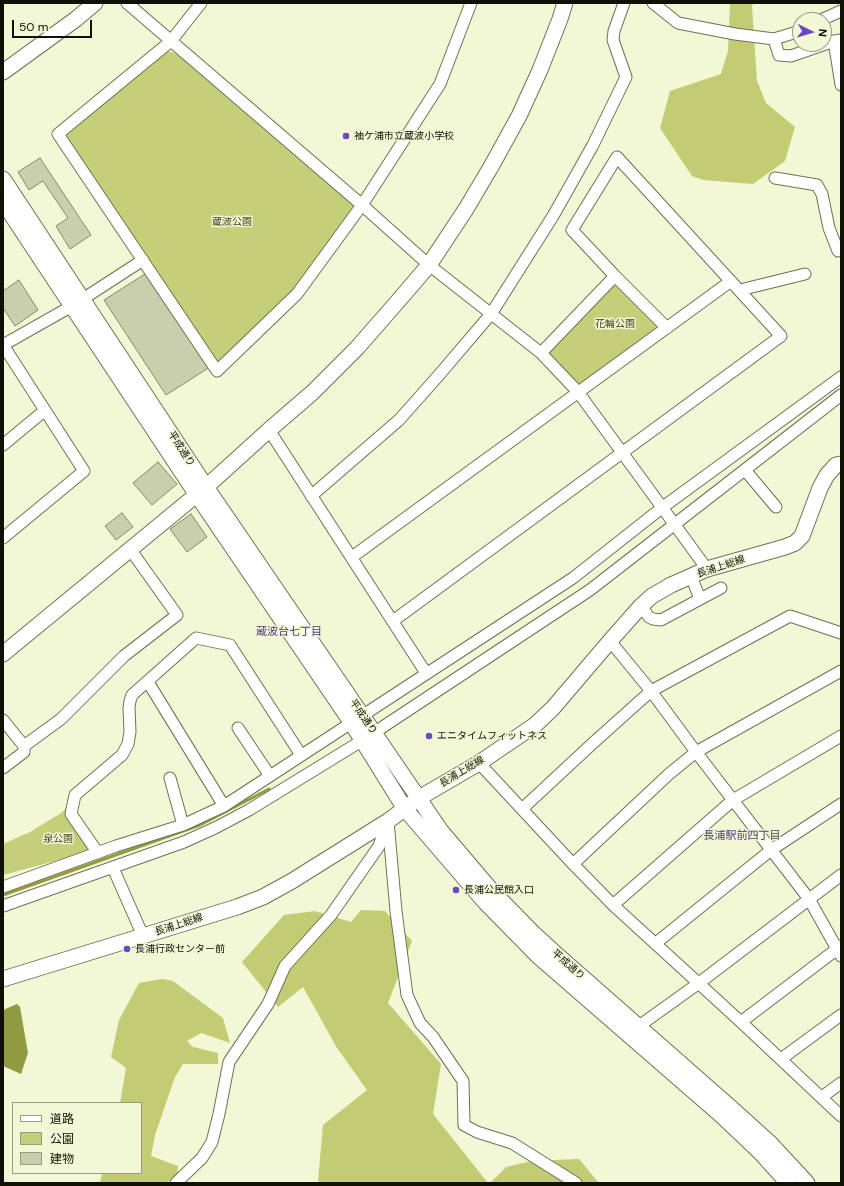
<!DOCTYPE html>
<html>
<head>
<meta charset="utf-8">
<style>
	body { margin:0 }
	#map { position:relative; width:844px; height:1186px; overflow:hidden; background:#f2f7d5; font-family:"DM Sans","Noto Sans JP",sans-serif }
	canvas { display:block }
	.frame { position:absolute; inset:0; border:4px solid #0f1006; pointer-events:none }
	.legend { position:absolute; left:12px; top:1102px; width:130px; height:72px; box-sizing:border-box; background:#f2f7d5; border:1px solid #979b82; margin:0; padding:5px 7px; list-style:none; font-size:12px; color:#0f1006 }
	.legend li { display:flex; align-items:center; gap:8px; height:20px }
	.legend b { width:20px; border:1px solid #979b82 }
	.north { position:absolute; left:792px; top:12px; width:40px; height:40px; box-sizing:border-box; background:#f2f7d5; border:1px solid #979b82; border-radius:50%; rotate:95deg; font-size:11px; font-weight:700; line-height:16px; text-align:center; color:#0f1006 }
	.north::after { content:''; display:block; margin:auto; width:14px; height:18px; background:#6e47c0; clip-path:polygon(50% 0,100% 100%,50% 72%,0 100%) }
	.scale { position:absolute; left:12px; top:20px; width:80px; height:18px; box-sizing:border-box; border:2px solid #0f1006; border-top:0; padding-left:5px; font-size:12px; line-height:14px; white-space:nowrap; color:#0f1006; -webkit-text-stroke:3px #f2f7d5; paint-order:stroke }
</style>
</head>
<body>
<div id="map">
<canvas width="844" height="1186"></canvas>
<div class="frame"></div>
<ul class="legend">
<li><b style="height:5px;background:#fff"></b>道路</li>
<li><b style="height:11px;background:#c5ce78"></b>公園</li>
<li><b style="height:11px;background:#c9cead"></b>建物</li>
</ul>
<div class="north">N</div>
<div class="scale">50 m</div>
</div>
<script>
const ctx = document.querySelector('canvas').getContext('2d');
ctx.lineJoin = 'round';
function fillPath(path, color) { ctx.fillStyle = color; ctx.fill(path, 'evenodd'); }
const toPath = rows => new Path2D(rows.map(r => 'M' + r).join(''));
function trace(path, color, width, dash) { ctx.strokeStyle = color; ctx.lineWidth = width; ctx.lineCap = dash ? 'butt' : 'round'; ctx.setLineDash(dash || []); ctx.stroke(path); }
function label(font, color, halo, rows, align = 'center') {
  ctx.font = font + ' "DM Sans","Noto Sans JP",sans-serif'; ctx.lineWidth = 3; ctx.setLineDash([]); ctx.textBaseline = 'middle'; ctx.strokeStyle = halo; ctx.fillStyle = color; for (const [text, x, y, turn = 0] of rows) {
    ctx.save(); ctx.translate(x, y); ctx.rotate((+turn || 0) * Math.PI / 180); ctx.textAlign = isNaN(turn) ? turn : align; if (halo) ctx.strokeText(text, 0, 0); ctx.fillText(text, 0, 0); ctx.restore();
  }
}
fillPath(toPath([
	[165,50,177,54,362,205,297,294,217,371,58,134],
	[615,276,667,328,578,392,541,353],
	[66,808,68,817,90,847,89,852,3,875,3,844,30,832,61,813]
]), '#c5ce78');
fillPath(toPath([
	[730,3,754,3,752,6,757,81,766,103,795,127,785,161,753,184,703,180,692,176,660,128,670,91,721,74,728,51],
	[361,910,385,911,412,941,388,1003,441,1064,433,1114,488,1183,320,1183,318,1181,323,1125,367,1090,337,1048,303,987,278,1007,242,962,284,915,315,911,351,922],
	[162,979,173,981,223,1018,230,1043,201,1033,187,1041,193,1047,218,1053,218,1064,183,1064,175,1077,155,1135,151,1156,178,1166,177,1177,166,1183,100,1183,102,1173,141,1173,141,1103,120,1103,126,1068,111,1057,119,1020,139,983],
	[579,1159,599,1183,490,1183,506,1167,532,1161]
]), '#c3cc72');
fillPath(toPath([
	[17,1004,20,1007,28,1053,21,1074,3,1066,3,1010]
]), '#939b41');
trace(toPath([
	[3,895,200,825,269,789]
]), '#939b41', 3);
const building = toPath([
	[40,158,91,235,70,249,56,226,68,218,43,181,29,190,18,172,40,158],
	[148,272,210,367,166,395,104,300,148,272],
	[19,280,38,310,15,326,3,308,3,291,19,280],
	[158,462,177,484,152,505,133,483,158,462],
	[122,513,133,527,116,540,105,526,122,513],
	[191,514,207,537,187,552,170,529,191,514]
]);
fillPath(building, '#c9cead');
trace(building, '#85896a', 1);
const street = toPath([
	[127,3,362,205,429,265,541,353,578,392,707,569],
	[201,3,171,41,58,134,217,371,297,294,362,205,440,84,471,3],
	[653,3,678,23,735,34,774,39,800,31],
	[821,20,841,11],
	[774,39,779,55,791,56,834,41,841,40],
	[834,41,841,85],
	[775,178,817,185,822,194,829,228,838,251,841,249],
	[740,290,805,274],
	[3,345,84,471,3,538],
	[3,345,72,306,143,260],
	[541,353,615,276],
	[269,430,426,673],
	[3,445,44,411],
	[745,470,776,507],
	[311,496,399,420,439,375,491,314,553,216,593,145,626,77,613,40,614,31,624,3],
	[352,557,731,281],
	[691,576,700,599],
	[641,606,649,617,653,619,661,620,721,588],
	[393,621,781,336,617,157,572,230,615,276,667,328],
	[610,641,651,691,696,752,809,899,841,956],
	[148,682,224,806],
	[3,720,24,746],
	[238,728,270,776],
	[479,763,573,864,613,905,741,1022,841,1116],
	[3,768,24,752,24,746,61,719,124,656,177,615,130,549],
	[170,778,183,825],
	[522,809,593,743,651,691,790,616,841,633],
	[388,821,396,911,407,995,420,1023,433,1037,463,1081,464,1125,477,1132,512,1143,576,1183],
	[98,853,71,814,75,795,122,755,128,744,130,732,129,708,130,701,132,695,196,638,230,645,301,755],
	[573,864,669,774,696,752,841,671],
	[113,868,143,936],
	[3,887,116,846,183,825,224,806,573,578,663,507,841,377],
	[613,905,733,800,841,736],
	[3,906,184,842,217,827,249,810,363,740,590,590,841,395],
	[656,943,771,850,841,804],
	[741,1022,841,946],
	[634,1031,639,1026,699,983,841,875],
	[781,1059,841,1015],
	[822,1097,841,1083],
	[176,1183,202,1158,212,1142,219,1114,229,1062,268,1004,285,966,331,915,379,846,386,825]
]);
const secondary = toPath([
	[3,72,76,19,95,3],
	[3,179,206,487,441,831,492,891,532,932,557,955,731,1108,770,1143,807,1183],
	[3,202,197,495,351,722,405,809,485,902,538,956,721,1115,760,1152,788,1183],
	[3,654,206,487,269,430,313,392,357,348,399,300,429,265,466,209,492,165,519,116,540,70,560,19,565,3],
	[3,979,237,907,263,897,292,881,388,821,419,798,479,763,535,725,553,708,610,641,641,606,652,596,671,585,707,569,785,547,795,543,802,536,820,488,827,475,836,465,841,464]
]);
trace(street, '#6e7254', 13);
trace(secondary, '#6e7254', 17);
trace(street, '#fff', 11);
trace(secondary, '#fff', 15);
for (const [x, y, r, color] of [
	[346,136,4,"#6e47c0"],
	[429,736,4,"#6e47c0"],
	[456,890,4,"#6e47c0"],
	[127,949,4,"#6e47c0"]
]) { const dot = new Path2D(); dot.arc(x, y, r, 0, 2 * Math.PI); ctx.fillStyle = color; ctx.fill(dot); trace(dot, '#f2f7d5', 1.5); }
label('10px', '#0f1006', '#f2f7d5', [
	["袖ケ浦市立蔵波小学校",354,136],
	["エニタイムフィットネス",437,736],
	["長浦公民館入口",464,890],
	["長浦行政センター前",135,949]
], 'left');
label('10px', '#3e411b', '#f2f7d5', [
	["蔵波公園",232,222],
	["花輪公園",615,324],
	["泉公園",58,839]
]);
label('10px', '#0f1006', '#f2f7d5', [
	["平成通り",181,449,57],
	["長浦上総線",721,567,-18],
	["平成通り",363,717,55],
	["長浦上総線",462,772,-31],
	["長浦上総線",179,925,-18],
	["平成通り",568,965,41]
]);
label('11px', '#4f3f7c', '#f2f7d5', [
	["蔵波台七丁目",289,632],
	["長浦駅前四丁目",742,836]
]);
</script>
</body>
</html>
